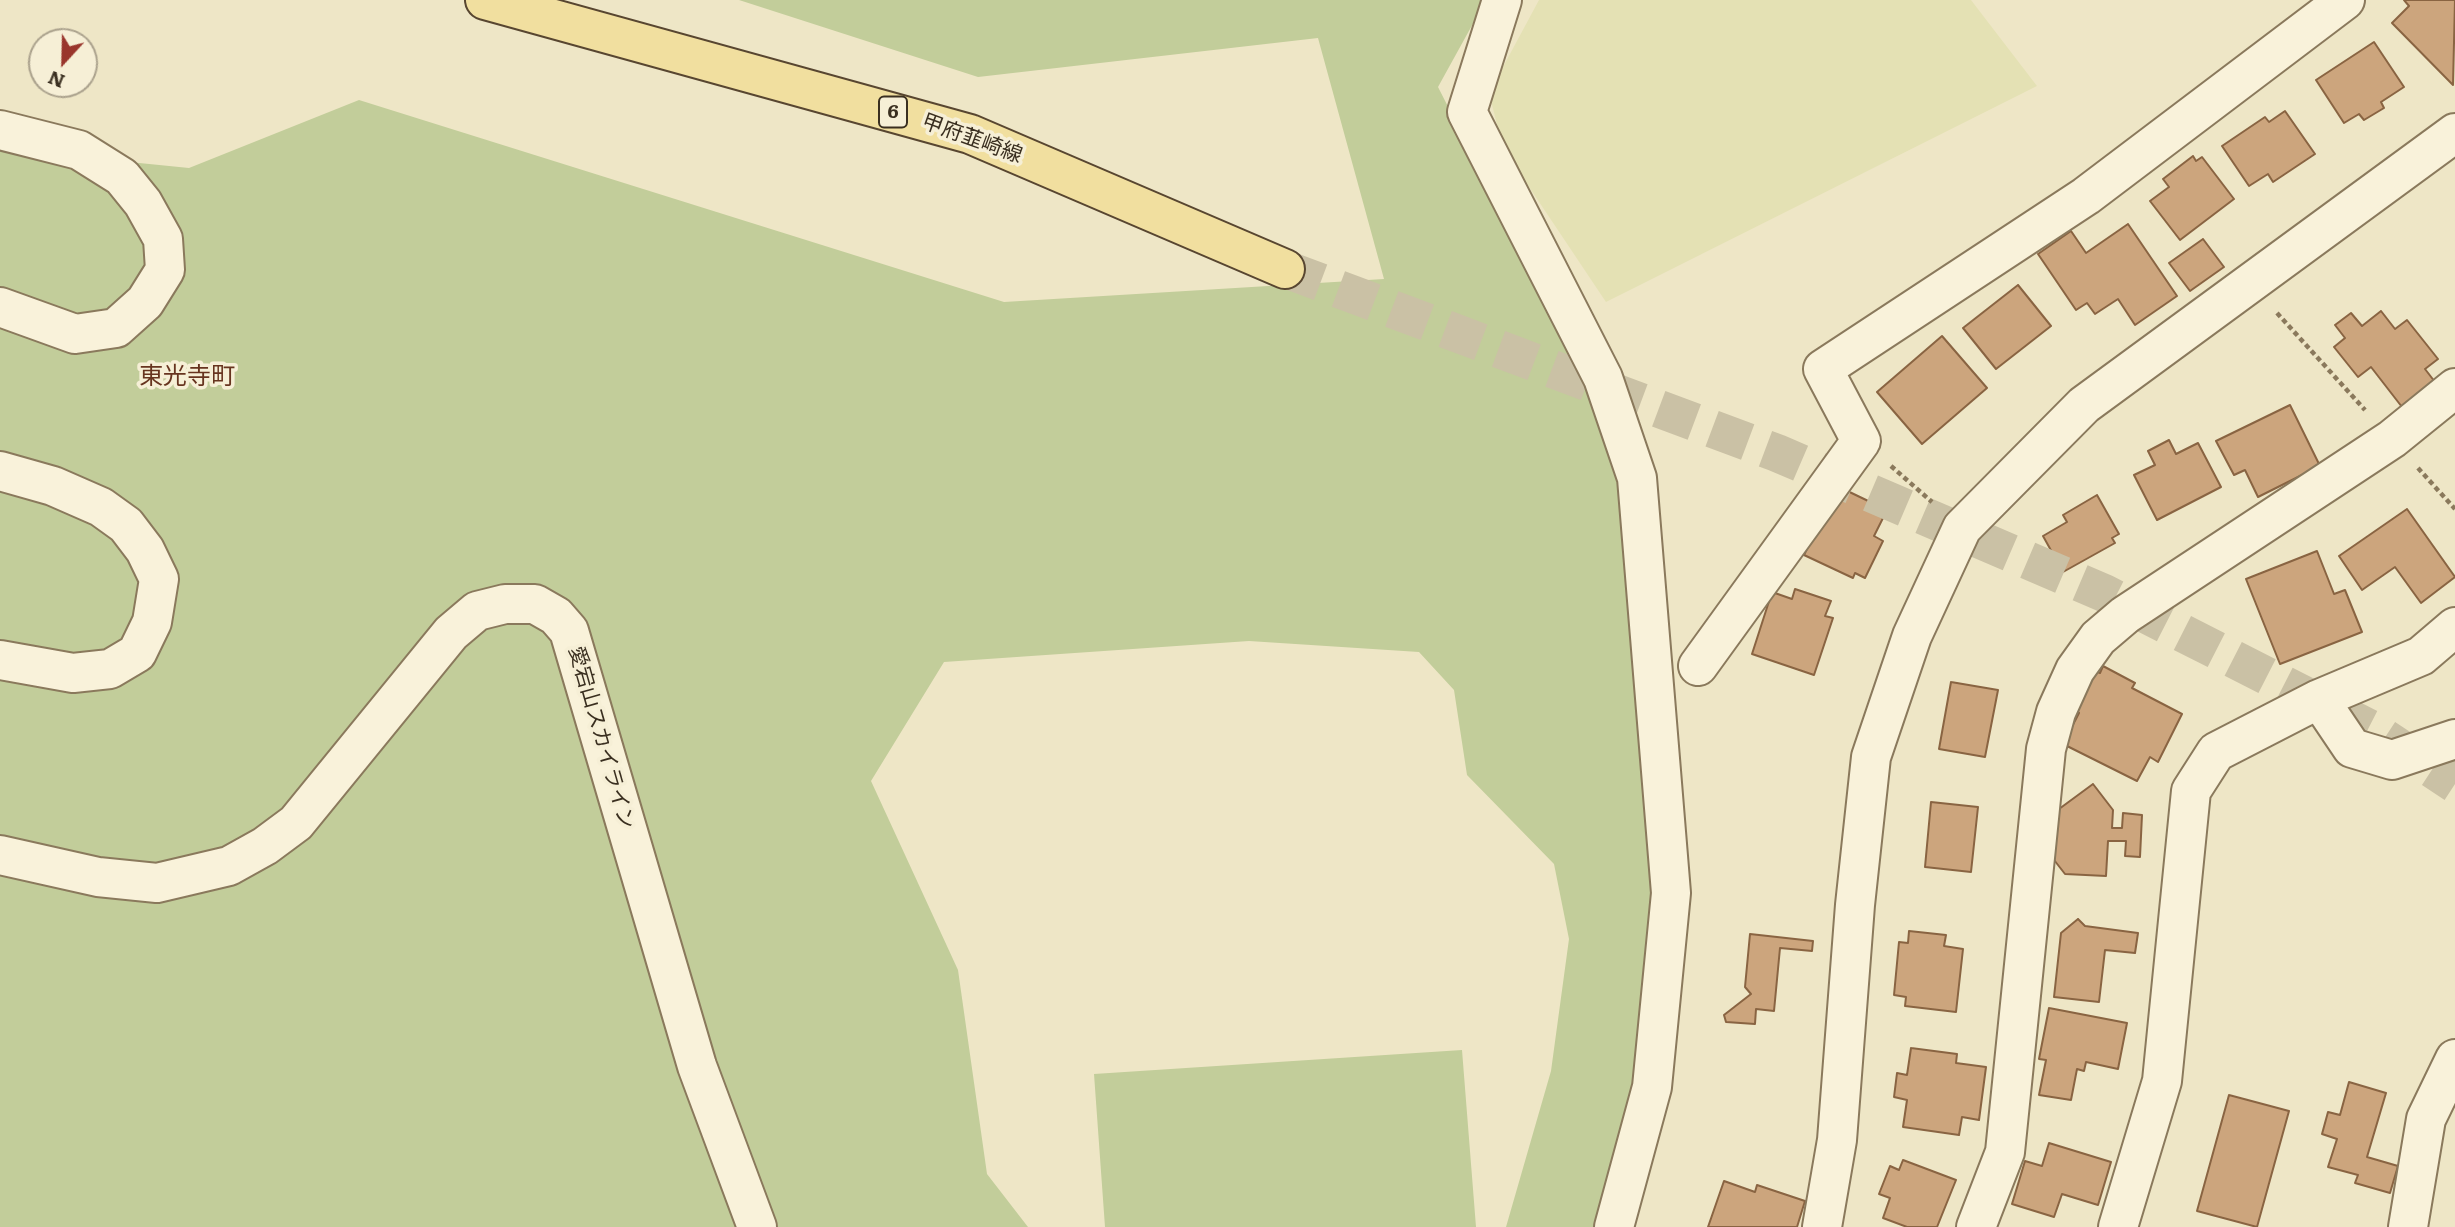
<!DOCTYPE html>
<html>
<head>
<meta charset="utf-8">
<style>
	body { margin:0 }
	#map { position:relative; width:2455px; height:1227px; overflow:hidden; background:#eee6c6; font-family:Literata,serif }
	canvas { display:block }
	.north { position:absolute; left:28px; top:28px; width:70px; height:70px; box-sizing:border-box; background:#f6efd6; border:2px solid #aba28d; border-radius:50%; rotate:202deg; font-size:19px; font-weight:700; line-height:28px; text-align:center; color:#3a2f20 }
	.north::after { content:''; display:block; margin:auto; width:24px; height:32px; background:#99352c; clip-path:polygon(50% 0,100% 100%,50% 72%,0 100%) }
</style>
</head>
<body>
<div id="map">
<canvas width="2455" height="1227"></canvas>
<div class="north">N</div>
</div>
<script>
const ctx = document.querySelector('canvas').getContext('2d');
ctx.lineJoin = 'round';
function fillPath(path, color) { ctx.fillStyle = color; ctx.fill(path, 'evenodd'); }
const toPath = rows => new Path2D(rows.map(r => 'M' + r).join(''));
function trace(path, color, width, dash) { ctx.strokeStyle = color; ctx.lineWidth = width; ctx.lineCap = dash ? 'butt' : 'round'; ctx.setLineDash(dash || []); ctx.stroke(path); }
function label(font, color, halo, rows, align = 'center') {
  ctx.font = font + ' Literata,"Noto Sans JP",serif'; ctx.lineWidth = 7; ctx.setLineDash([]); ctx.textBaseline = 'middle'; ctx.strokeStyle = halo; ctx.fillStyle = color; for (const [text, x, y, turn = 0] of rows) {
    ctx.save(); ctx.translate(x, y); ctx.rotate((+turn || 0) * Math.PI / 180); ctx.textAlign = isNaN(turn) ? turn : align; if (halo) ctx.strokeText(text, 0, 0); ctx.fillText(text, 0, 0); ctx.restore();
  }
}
fillPath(toPath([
	[1539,0,1971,0,2037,86,1606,302,1503,148,1489,93]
]), '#e4e1b4');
fillPath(toPath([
	[739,0,1486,0,1438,87,1637,478,1671,893,1614,1227,1506,1227,1551,1071,1569,939,1554,864,1467,775,1454,690,1419,652,1249,641,944,662,871,781,958,970,987,1174,1028,1227,0,1227,0,149,189,168,359,100,1004,302,1384,279,1318,38,978,77],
	[1462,1050,1476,1227,1105,1227,1094,1074]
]), '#c2cd9a');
const building = toPath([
	[2404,0,2455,0,2453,85,2392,23,2409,6,2404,0],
	[2374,42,2404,87,2381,102,2384,108,2364,120,2359,114,2344,123,2316,80,2374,42],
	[2285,111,2315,154,2273,182,2268,174,2249,186,2222,146,2265,117,2269,122,2285,111],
	[2193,156,2196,161,2202,157,2234,199,2180,240,2150,201,2169,187,2163,179,2193,156],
	[2128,224,2177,296,2135,325,2118,299,2095,314,2087,303,2076,310,2038,254,2071,231,2086,253,2128,224],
	[2203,239,2224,267,2190,291,2169,263,2203,239],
	[2018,285,2051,326,1996,369,1963,328,2018,285],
	[2381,311,2395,329,2407,320,2438,359,2425,369,2435,382,2402,407,2371,367,2358,377,2334,347,2345,338,2335,325,2351,313,2362,326,2381,311],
	[1942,336,1987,388,1922,444,1877,392,1942,336],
	[2290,405,2320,466,2258,497,2245,470,2234,475,2216,441,2290,405],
	[2169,440,2176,454,2198,443,2221,487,2157,520,2134,475,2155,465,2148,451,2169,440],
	[1837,486,1887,510,1874,536,1883,541,1865,578,1855,573,1853,578,1804,555,1837,486],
	[2097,495,2119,534,2112,538,2115,543,2063,572,2043,536,2067,522,2063,515,2097,495],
	[2407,509,2455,577,2421,603,2395,567,2362,590,2339,556,2407,509],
	[2317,551,2334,594,2345,590,2362,632,2280,664,2246,579,2317,551],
	[1795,589,1831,601,1825,616,1833,618,1814,675,1752,654,1772,592,1792,599,1795,589],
	[2103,666,2135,683,2132,688,2182,714,2158,762,2150,757,2137,781,2063,744,2079,713,2072,710,2093,670,2100,673,2103,666],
	[1951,682,1998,690,1985,757,1939,749,1951,682],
	[2093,784,2113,810,2112,828,2122,828,2123,813,2142,815,2140,857,2125,856,2126,841,2108,841,2106,876,2065,874,2044,847,2040,823,2093,784],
	[1931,802,1978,807,1971,872,1925,867,1931,802],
	[2078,919,2085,926,2138,933,2135,953,2105,950,2099,1002,2054,997,2061,933,2078,919],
	[1909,931,1946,935,1944,946,1963,949,1956,1012,1905,1006,1906,997,1894,995,1899,942,1908,943,1909,931],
	[1750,934,1813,941,1812,951,1780,948,1774,1011,1756,1009,1755,1024,1726,1022,1724,1015,1751,994,1745,987,1750,934],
	[2049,1008,2127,1023,2118,1069,2086,1062,2084,1071,2077,1069,2071,1100,2039,1095,2046,1060,2039,1059,2049,1008],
	[1911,1048,1957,1054,1956,1063,1986,1067,1979,1120,1962,1117,1959,1135,1903,1127,1907,1100,1894,1097,1897,1073,1907,1075,1911,1048],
	[2349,1082,2386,1093,2367,1157,2398,1166,2390,1193,2355,1183,2358,1175,2328,1167,2337,1139,2322,1134,2328,1112,2340,1115,2349,1082],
	[2229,1095,2289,1111,2257,1227,2197,1211,2229,1095],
	[2049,1143,2111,1162,2098,1205,2062,1194,2054,1217,2012,1204,2025,1161,2042,1166,2049,1143],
	[1903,1160,1956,1180,1937,1227,1907,1227,1883,1218,1890,1198,1879,1194,1890,1166,1899,1170,1903,1160],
	[1724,1181,1755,1192,1757,1185,1805,1201,1797,1227,1708,1227,1724,1181]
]);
fillPath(building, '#cca57d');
trace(building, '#896442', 2);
trace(toPath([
	[1285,269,1777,453,2104,593,2371,729,2455,784]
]), '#cac1a5', 38, [38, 19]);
const minor = toPath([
	[1502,0,1467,112,1603,378,1637,478,1671,893,1652,1087,1614,1227],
	[0,130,79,150,122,177,143,203,163,239,165,270,145,302,116,328,75,334,0,307],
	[0,471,53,486,101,507,126,525,145,550,159,579,152,622,137,653,110,669,73,673,0,660],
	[1698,666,1861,441,1823,369,2086,196,2345,0],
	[2319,699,2352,748,2392,760,2455,739],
	[0,855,98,877,157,883,229,866,265,846,296,823,451,633,477,611,505,604,535,604,556,616,569,631,697,1066,757,1227],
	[1822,1227,1837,1140,1855,905,1871,757,1912,636,1962,528,2084,405,2455,133],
	[1976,1227,2005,1152,2046,749,2056,712,2075,670,2098,638,2125,615,2392,439,2455,388],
	[2118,1227,2162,1081,2191,791,2216,752,2319,699,2421,656,2455,627],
	[2408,1227,2426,1119,2455,1059]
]);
const major = toPath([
	[485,0,970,134,1285,269]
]);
trace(minor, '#8a795c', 42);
trace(major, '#584630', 42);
trace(toPath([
	[2277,313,2365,410],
	[1891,466,1932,502],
	[2418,468,2455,509]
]), '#8a795c', 4.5, [5, 3.5]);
trace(minor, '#f9f2da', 38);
trace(major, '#f1df9f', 38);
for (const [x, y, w] of [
	[893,112,28]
]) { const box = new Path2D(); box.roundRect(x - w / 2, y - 15.5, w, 31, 5); ctx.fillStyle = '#f6efd6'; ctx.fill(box); trace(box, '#3a2f20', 2); }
label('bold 19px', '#3a2f20', null, [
	["6",893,112]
]);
label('21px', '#3a2f20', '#f6efd6', [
	["甲府韮崎線",972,139,20],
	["愛宕山スカイライン",601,738,74]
]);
label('24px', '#67341f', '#f6efd6', [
	["東光寺町",187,377]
]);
</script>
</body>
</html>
